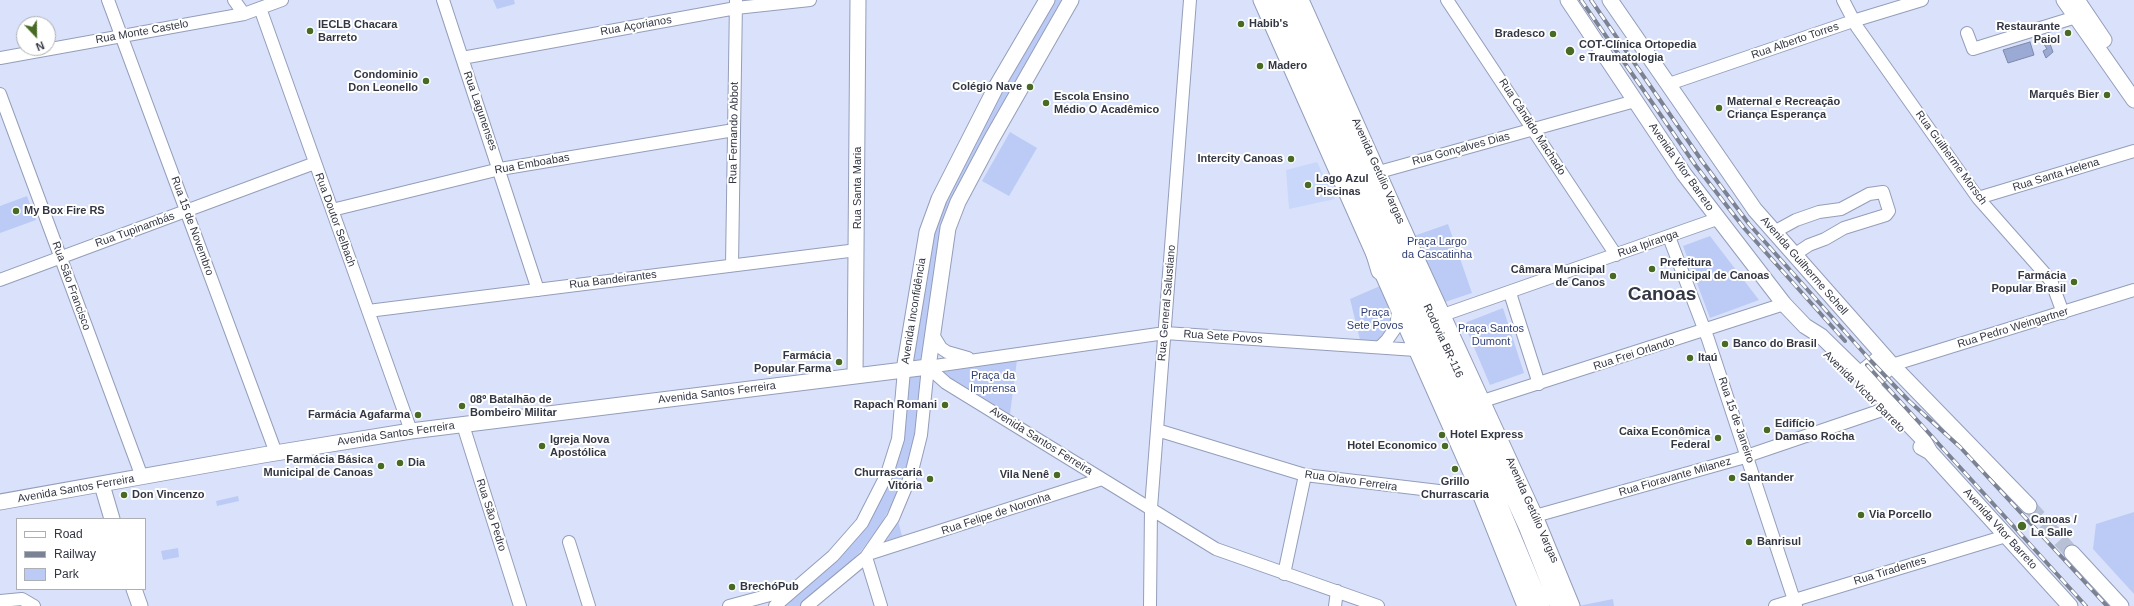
<!DOCTYPE html>
<html>
<head>
<meta charset="utf-8">
<style>
	body { margin:0 }
	#map { position:relative; width:2134px; height:606px; overflow:hidden; background:#d9e2fa; font-family:Arial,sans-serif }
	canvas { display:block }
	.legend { position:absolute; left:16px; top:518px; width:130px; height:72px; box-sizing:border-box; background:#fff; border:1px solid #adafb4; margin:0; padding:5px 7px; list-style:none; font-size:12px; color:#333743 }
	.legend li { display:flex; align-items:center; gap:8px; height:20px }
	.legend b { width:20px; border:1px solid #adafb4 }
	.north { position:absolute; left:16px; top:16px; width:40px; height:40px; box-sizing:border-box; background:#fff; border:1px solid #adafb4; border-radius:50%; rotate:158deg; font-size:11px; font-weight:700; line-height:16px; text-align:center; color:#333743 }
	.north::after { content:''; display:block; margin:auto; width:14px; height:18px; background:#476b24; clip-path:polygon(50% 0,100% 100%,50% 72%,0 100%) }
</style>
</head>
<body>
<div id="map">
<canvas width="2134" height="606"></canvas>
<ul class="legend">
<li><b style="height:5px;background:#fff"></b>Road</li>
<li><b style="height:5px;background:#7b8293"></b>Railway</li>
<li><b style="height:11px;background:#bccbf6"></b>Park</li>
</ul>
<div class="north">N</div>
</div>
<script>
const ctx = document.querySelector('canvas').getContext('2d');
ctx.lineJoin = 'round';
function fillPath(path, color) { ctx.fillStyle = color; ctx.fill(path, 'evenodd'); }
const toPath = rows => new Path2D(rows.map(r => 'M' + r).join(''));
function trace(path, color, width, dash) { ctx.strokeStyle = color; ctx.lineWidth = width; ctx.lineCap = dash ? 'butt' : 'round'; ctx.setLineDash(dash || []); ctx.stroke(path); }
function label(font, color, halo, rows, align = 'center') {
  ctx.font = font + ' Arial,sans-serif'; ctx.lineWidth = 4; ctx.setLineDash([]); ctx.textBaseline = 'middle'; ctx.strokeStyle = halo; ctx.fillStyle = color; for (const [text, x, y, turn = 0] of rows) {
    ctx.save(); ctx.translate(x, y); ctx.rotate((+turn || 0) * Math.PI / 180); ctx.textAlign = isNaN(turn) ? turn : align; if (halo) ctx.strokeText(text, 0, 0); ctx.fillText(text, 0, 0); ctx.restore();
  }
}
fillPath(toPath([
	[1317,162,1335,199,1289,209,1286,170]
]), '#c9d7fb');
fillPath(toPath([
	[493,0,514,0,515,4,497,9],
	[1051,0,1066,0,955,198,914,445,901,487,881,524,861,551,843,569,800,606,781,606,834,560,890,475,907,385,929,235,942,200],
	[1010,132,1037,148,1009,196,982,181],
	[27,196,36,220,0,233,0,206],
	[1448,224,1472,293,1442,303,1411,237],
	[1710,236,1759,300,1710,318,1683,246],
	[1380,286,1395,317,1380,344,1361,344,1350,299],
	[1503,308,1524,373,1490,385,1465,326,1467,322],
	[1017,360,1010,414,941,372],
	[238,496,239,501,217,506,216,501],
	[2134,512,2134,594,2093,549,2096,524],
	[898,521,902,536,885,541,889,536],
	[178,548,179,557,163,560,161,551],
	[1613,599,1614,606,1578,606]
]), '#bccbf6');
const water = toPath([
	[2050,37,2054,42,2050,44,2053,52,2046,58,2043,51,2047,49,2042,41,2050,37],
	[2030,42,2034,55,2008,63,2003,50,2030,42]
]);
fillPath(water, '#9baad5');
trace(water, '#7c88a9', 1);
trace(toPath([
	[2029,506,2072,553]
]), '#b8c0d5', 15, [15, 8]);
const minor = toPath([
	[108,0,276,453],
	[234,0,244,14],
	[443,0,538,290],
	[1447,0,1616,255],
	[1843,0,1857,27,1978,198,2046,275,2052,283,2063,313],
	[260,8,411,431],
	[1967,33,1973,49,2076,17],
	[0,58,244,14,282,0],
	[462,58,736,8,810,0],
	[1669,84,1853,21,1922,0],
	[0,94,142,477],
	[1379,172,1635,101],
	[1978,198,2134,151],
	[332,210,500,169,734,130],
	[1774,232,1796,220,1819,212,1841,209,1869,194,1883,192,1889,211,1886,215,1844,228,1825,239,1809,245,1794,255],
	[1669,237,1708,339,1796,606],
	[732,265,736,1],
	[0,280,315,163],
	[1510,293,1539,384],
	[368,311,857,250],
	[1443,315,1717,219],
	[933,335,941,348,947,352,968,358],
	[1380,347,1387,340,1396,327,1398,312],
	[1892,365,2134,290],
	[928,367,946,383,1216,549,1378,606],
	[928,367,1165,333,1416,350],
	[1483,401,1784,304],
	[463,425,520,606],
	[1157,430,1305,475,1447,492,1479,491],
	[1535,516,1738,459,1882,410],
	[569,542,589,606],
	[868,554,1102,479],
	[866,557,881,606],
	[1284,574,1305,475],
	[0,601,22,599,34,606],
	[729,606,792,589],
	[775,606,833,556,862,523,887,474,898,439,904,370],
	[807,606,866,557,893,518,911,475,921,435,928,367],
	[1150,606,1151,508,1190,0],
	[1335,606,1337,591],
	[1775,606,2006,536]
]);
const major = toPath([
	[1261,0,1479,491,1525,606],
	[1301,0,1415,255,1535,516,1572,606],
	[1568,0,1684,174,1784,304,1805,326,1821,336,1867,381,1922,438,1930,452],
	[1610,0,1755,210,1892,365,2029,506],
	[2064,0,2134,100],
	[2077,0,2104,40],
	[904,370,927,232,939,199,996,87,1047,0],
	[1860,374,1883,355],
	[855,376,858,0],
	[1870,385,1892,365],
	[1921,447,1930,452,2070,606],
	[102,485,112,519],
	[0,502,263,455,411,431,928,367,948,228,958,202,991,140,1071,0],
	[2072,553,2121,606],
	[134,589,140,606]
]);
const highway = toPath([
	[1272,0,1476,450,1541,606],
	[1288,0,1528,528,1559,606],
	[1372,244,1380,271]
]);
trace(minor, '#949eba', 14);
trace(major, '#949eba', 17);
trace(highway, '#949eba', 19);
trace(minor, '#fff', 12);
trace(major, '#fff', 15);
trace(highway, '#fff', 17);
const rail = toPath([
	[1581,0,1696,166,1744,228,1845,341],
	[1591,0,1702,161,1749,224,1871,361,1909,401,1960,447,2107,606],
	[1867,365,2086,606]
]);
trace(rail, '#7b8293', 4);
trace(rail, '#fff', 2.5, [8]);
for (const [x, y, r, color] of [
	[1241,24,4,"#476b24"],
	[310,31,4,"#476b24"],
	[2068,33,4,"#476b24"],
	[1553,34,4,"#476b24"],
	[1570,51,5,"#476b24"],
	[1260,66,4,"#476b24"],
	[426,81,4,"#476b24"],
	[1030,87,4,"#476b24"],
	[2107,95,4,"#476b24"],
	[1046,103,4,"#476b24"],
	[1719,108,4,"#476b24"],
	[1291,159,4,"#476b24"],
	[1308,185,4,"#476b24"],
	[16,211,4,"#476b24"],
	[1652,269,4,"#476b24"],
	[1613,276,4,"#476b24"],
	[2074,282,4,"#476b24"],
	[1725,344,4,"#476b24"],
	[1690,358,4,"#476b24"],
	[839,362,4,"#476b24"],
	[945,405,4,"#476b24"],
	[462,406,4,"#476b24"],
	[418,415,4,"#476b24"],
	[1767,430,4,"#476b24"],
	[1442,435,4,"#476b24"],
	[1718,438,4,"#476b24"],
	[542,446,4,"#476b24"],
	[1445,446,4,"#476b24"],
	[400,463,4,"#476b24"],
	[381,466,4,"#476b24"],
	[1455,469,4,"#476b24"],
	[1057,475,4,"#476b24"],
	[1732,478,4,"#476b24"],
	[930,479,4,"#476b24"],
	[124,495,4,"#476b24"],
	[1861,515,4,"#476b24"],
	[2022,526,5,"#476b24"],
	[1749,542,4,"#476b24"],
	[732,587,4,"#476b24"]
]) { const dot = new Path2D(); dot.arc(x, y, r, 0, 2 * Math.PI); ctx.fillStyle = color; ctx.fill(dot); trace(dot, '#fff', 1.5); }
label('bold 11px', '#333743', '#fff', [
	["Habib's",1249,24],
	["IECLB Chacara",318,25],
	["Barreto",318,38],
	["Restaurante",2060,27,"right"],
	["Paiol",2060,40,"right"],
	["Bradesco",1545,34,"right"],
	["COT-Clínica Ortopedia",1579,45],
	["e Traumatologia",1579,58],
	["Madero",1268,66],
	["Condominio",418,75,"right"],
	["Don Leonello",418,88,"right"],
	["Colégio Nave",1022,87,"right"],
	["Marquês Bier",2099,95,"right"],
	["Escola Ensino",1054,97],
	["Médio O Acadêmico",1054,110],
	["Maternal e Recreação",1727,102],
	["Criança Esperança",1727,115],
	["Intercity Canoas",1283,159,"right"],
	["Lago Azul",1316,179],
	["Piscinas",1316,192],
	["My Box Fire RS",24,211],
	["Prefeitura",1660,263],
	["Municipal de Canoas",1660,276],
	["Câmara Municipal",1605,270,"right"],
	["de Canos",1605,283,"right"],
	["Farmácia",2066,276,"right"],
	["Popular Brasil",2066,289,"right"],
	["Banco do Brasil",1733,344],
	["Farmácia",831,356,"right"],
	["Popular Farma",831,369,"right"],
	["Itaú",1698,358],
	["08º Batalhão de",470,400],
	["Bombeiro Militar",470,413],
	["Rapach Romani",937,405,"right"],
	["Farmácia Agafarma",410,415,"right"],
	["Edifício",1775,424],
	["Damaso Rocha",1775,437],
	["Caixa Econômica",1710,432,"right"],
	["Federal",1710,445,"right"],
	["Hotel Express",1450,435],
	["Igreja Nova",550,440],
	["Apostólica",550,453],
	["Hotel Economico",1437,446,"right"],
	["Farmácia Básica",373,460,"right"],
	["Municipal de Canoas",373,473,"right"],
	["Dia",408,463],
	["Churrascaria",922,473,"right"],
	["Vitória",922,486,"right"],
	["Vila Nenê",1049,475,"right"],
	["Santander",1740,478],
	["Grillo",1455,482,"center"],
	["Churrascaria",1455,495,"center"],
	["Don Vincenzo",132,495],
	["Via Porcello",1869,515],
	["Canoas /",2031,520],
	["La Salle",2031,533],
	["Banrisul",1757,542],
	["BrechóPub",740,587]
], 'left');
label('11px', '#333743', '#fff', [
	["Rua Açorianos",636,26,-10],
	["Rua Monte Castelo",142,32,-10],
	["Rua Alberto Torres",1795,41,-19],
	["Rua Lagunenses",480,111,71],
	["Rua Cândido Machado",1532,127,57],
	["Rua Fernando Abbot",734,133,-89],
	["Rua Gonçalves Dias",1461,149,-15],
	["Rua Guilherme Morsch",1951,158,54],
	["Rua Emboabas",532,164,-10],
	["Avenida Vitor Barreto",1681,167,55],
	["Avenida Getúlio Vargas",1378,171,66],
	["Rua Santa Helena",2056,175,-17],
	["Rua Santa Maria",858,188,-90],
	["Rua Doutor Selbach",335,220,70],
	["Rua 15 de Novembro",192,226,70],
	["Rua Tupinambás",135,230,-20],
	["Rua Ipiranga",1648,244,-19],
	["Avenida Guilherme Schell",1804,266,49],
	["Rua Bandeirantes",613,280,-7],
	["Rua São Francisco",71,286,70],
	["Rua General Salustiano",1167,303,-85],
	["Avenida Inconfidência",914,311,-81],
	["Rua Pedro Weingartner",2013,328,-17],
	["Rua Sete Povos",1223,337,4],
	["Rodovia BR-116",1443,341,65],
	["Rua Frei Orlando",1634,354,-18],
	["Avenida Victor Barreto",1864,392,45],
	["Avenida Santos Ferreira",717,393,-7],
	["Rua 15 de Janeiro",1736,420,71],
	["Avenida Santos Ferreira",396,434,-8],
	["Avenida Santos Ferreira",1041,441,32],
	["Rua Fioravante Milanez",1675,477,-16],
	["Rua Olavo Ferreira",1351,481,8],
	["Avenida Santos Ferreira",76,489,-10],
	["Avenida Getúlio Vargas",1532,510,66],
	["Rua Felipe de Noronha",996,514,-18],
	["Rua São Pedro",491,515,72],
	["Avenida Vitor Barreto",2000,529,48],
	["Rua Tiradentes",1890,571,-17]
]);
label('11px', '#2f3f75', '#fff', [
	["Praça Largo",1437,242],
	["da Cascatinha",1437,255],
	["Praça",1375,313],
	["Sete Povos",1375,326],
	["Praça Santos",1491,329],
	["Dumont",1491,342],
	["Praça da",993,376],
	["Imprensa",993,389]
]);
label('bold 19px', '#333743', '#fff', [
	["Canoas",1662,295]
]);
</script>
</body>
</html>
